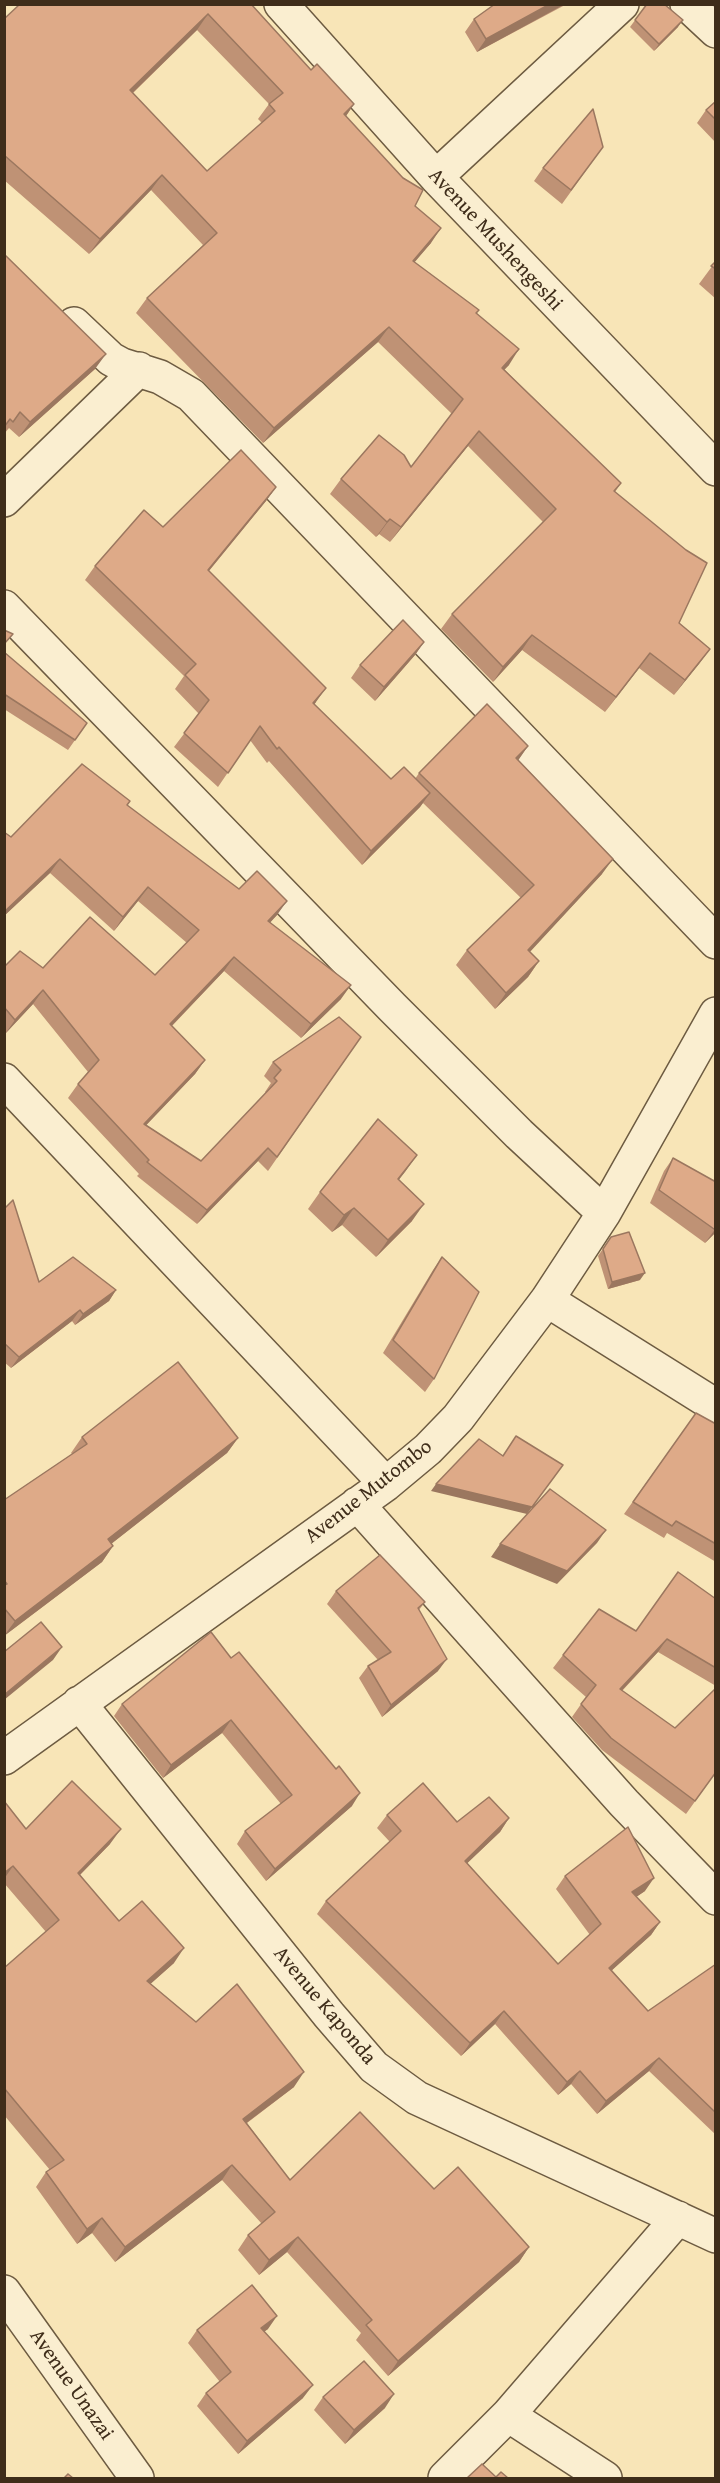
<!DOCTYPE html>
<html>
<head>
<meta charset="utf-8">
<style>
	body { margin:0 }
	#map { position:relative; width:720px; height:2483px; overflow:hidden; background:#f8e5b7; font-family:"Gentium Book Plus",serif }
	canvas { display:block }
	.frame { position:absolute; inset:0; border:6px solid #3f2d1a; pointer-events:none }
</style>
</head>
<body>
<div id="map">
<canvas width="720" height="2483"></canvas>
<div class="frame"></div>
</div>
<script>
const ctx = document.querySelector('canvas').getContext('2d');
ctx.lineJoin = 'round';
const toPath = rows => new Path2D(rows.map(r => 'M' + r).join(''));
function trace(path, color, width, dash) { ctx.strokeStyle = color; ctx.lineWidth = width; ctx.lineCap = dash ? 'butt' : 'round'; ctx.setLineDash(dash || []); ctx.stroke(path); }
function fillPath(path, color) { ctx.fillStyle = color; ctx.fill(path, 'evenodd'); }
function label(font, color, halo, rows, align = 'center') {
  ctx.font = font + ' "Gentium Book Plus",serif'; ctx.lineWidth = 5; ctx.setLineDash([]); ctx.textBaseline = 'middle'; ctx.strokeStyle = halo; ctx.fillStyle = color; for (const [text, x, y, turn = 0] of rows) {
    ctx.save(); ctx.translate(x, y); ctx.rotate((+turn || 0) * Math.PI / 180); ctx.textAlign = isNaN(turn) ? turn : align; if (halo) ctx.strokeText(text, 0, 0); ctx.fillText(text, 0, 0); ctx.restore();
  }
}
const street = toPath([
	[281,4,436,177,716,469],
	[687,4,716,31],
	[436,177,622,4],
	[74,324,111,359,122,365,160,377,191,395,716,942],
	[4,500,139,369],
	[4,607,392,1007,519,1134,604,1213],
	[4,1080,386,1484],
	[547,1300,716,1406],
	[357,1504,624,1803,716,1898],
	[79,1703,329,2015,374,2067,417,2098,716,2236],
	[4,1758,386,1484,428,1449,458,1418,547,1300,604,1213,716,1014],
	[4,2292,137,2478],
	[508,2415,605,2478],
	[445,2478,508,2415,678,2218]
]);
trace(street, '#6d5b41', 36);
trace(street, '#faeed0', 33);
fillPath(toPath([
	[251,4,311,70,354,104,346,116,415,206,431,243,414,262,479,310,477,313,509,365,504,369,621,483,615,492,679,623,710,649,674,695,639,668,605,712,522,650,493,682,441,629,452,614,543,522,468,446,390,542,379,534,376,537,330,494,341,479,411,467,452,414,378,342,263,443,136,313,147,298,203,245,151,190,89,254,4,180,4,19],
	[197,30,269,104,258,119,262,123,207,171,133,93],
	[647,4,678,27,654,51,630,27],
	[565,5,477,52,465,32,474,19],
	[716,101,716,143,697,123,706,110],
	[603,147,562,204,534,181,543,168],
	[4,254,95,369,19,437,9,428,4,434],
	[716,261,716,299,699,284],
	[276,487,266,501,209,571,316,702,314,705,391,779,415,779,419,773,528,746,518,760,602,874,529,952,539,961,528,977,495,1009,456,965,467,950,521,898,423,803,420,807,362,865,269,761,267,763,250,740,218,787,174,747,199,714,175,689,184,676,85,580,95,566,163,527],
	[424,642,415,655,375,701,351,678,360,665],
	[4,652,87,723,68,750,4,709],
	[127,805,239,889,277,915,270,922,341,999,301,1038,224,971,172,1026,205,1060,195,1074,146,1125,201,1161,266,1093,265,1092,271,1083,264,1076,273,1062,361,1037,268,1171,258,1161,197,1224,137,1176,139,1174,68,1098,78,1084,88,1072,33,1004,5,1034,4,1033,4,967,43,968,155,975,187,943,138,901,114,931,50,873,4,916,4,832,11,837],
	[417,1155,398,1180,412,1221,376,1257,342,1225,332,1232,308,1209,320,1192],
	[673,1158,716,1232,705,1243,650,1203,664,1171],
	[4,1209,39,1282,116,1290,109,1301,75,1325,72,1321,11,1368,4,1362],
	[611,1237,640,1280,608,1289,598,1256],
	[442,1257,434,1379,425,1392,383,1353,433,1270],
	[696,1413,716,1424,716,1562,667,1533,664,1538,624,1514],
	[82,1437,238,1438,227,1453,111,1544,113,1546,102,1562,4,1636,4,1500,72,1454,71,1453],
	[336,1591,425,1602,419,1610,438,1671,382,1717,359,1678,368,1666,378,1660,327,1604],
	[716,1599,716,1686,658,1652,622,1691,716,1772,686,1814,602,1750,572,1717,586,1697,553,1668,563,1655,636,1631],
	[231,1658,352,1806,266,1881,237,1844,245,1831,281,1804,222,1733,163,1778,114,1716,122,1704],
	[4,1801,26,1829,110,1844,80,1875,119,1921,174,1963,150,1984,196,2022,294,2087,247,2123,290,2180,434,2189,529,2247,519,2262,388,2376,356,2340,361,2333,287,2252,259,2275,238,2250,248,2235,262,2224,222,2180,115,2262,92,2233,77,2244,36,2187,46,2172,50,2170,4,2115,4,1968,46,1932,4,1883],
	[387,1815,457,1822,509,1818,500,1832,467,1863,558,1964,590,1935,556,1889,565,1876,645,1891,636,1897,660,1922,651,1935,612,1970,648,2011,716,1964,716,2135,649,2071,597,2114,571,2084,558,2095,495,2024,461,2056,317,1914,326,1901,390,1842,377,1828],
	[268,2329,264,2331,303,2398,238,2454,197,2406,206,2393,220,2382,188,2343,197,2330],
	[323,2397,385,2408,345,2444,314,2410]
]), '#bf9275');
fillPath(toPath([
	[550,4,565,4,477,52,486,39],
	[208,14,197,30,120,105,130,90],
	[683,20,678,27,654,51,659,44],
	[354,104,344,119,344,114],
	[162,175,151,190,89,254,100,239],
	[441,228,431,243,402,277,413,261],
	[389,327,378,342,263,443,274,428],
	[519,349,509,365,492,383,502,368],
	[106,354,95,369,19,437,30,422],
	[479,431,468,446,390,542,401,527],
	[276,487,266,501,198,584,208,570],
	[390,519,379,534,376,537,387,522],
	[532,635,522,650,493,682,503,667],
	[424,642,415,655,375,701,384,687],
	[710,649,699,664,674,695,685,680],
	[650,653,639,668,605,712,616,697],
	[326,688,316,702,303,718,313,703],
	[528,746,517,762,516,758],
	[430,793,420,807,362,865,371,851],
	[60,859,50,873,4,916,4,912],
	[613,859,602,874,517,966,528,950],
	[148,887,138,901,114,931,123,917],
	[287,901,277,915,259,935,268,921],
	[234,957,224,971,160,1038,170,1024],
	[539,961,528,977,495,1009,506,993],
	[351,985,341,999,301,1038,311,1024],
	[43,990,33,1004,5,1034,15,1020],
	[205,1060,195,1074,134,1138,144,1124],
	[268,1148,258,1161,197,1224,207,1210],
	[417,1155,405,1172,386,1196,398,1179],
	[424,1204,412,1221,376,1257,388,1240],
	[354,1208,342,1225,332,1232,344,1215],
	[716,1228,716,1232,705,1243],
	[645,1273,640,1280,608,1289,612,1282],
	[116,1290,109,1301,75,1325,83,1314],
	[80,1310,72,1321,11,1368,19,1357],
	[238,1438,227,1453,97,1555,108,1539],
	[563,1465,527,1514,431,1491,436,1484],
	[606,1530,597,1543,557,1584,491,1557,500,1544],
	[113,1546,102,1562,4,1636,15,1621],
	[667,1639,658,1652,611,1702,620,1689],
	[62,1647,53,1660,4,1700,4,1695],
	[447,1659,438,1671,382,1717,391,1705],
	[231,1720,222,1733,163,1778,171,1765],
	[360,1793,352,1806,266,1881,275,1869],
	[509,1818,500,1832,456,1874,465,1861],
	[121,1829,110,1844,68,1887,78,1873],
	[13,1866,4,1879,4,1873],
	[654,1878,645,1891,623,1906,632,1892],
	[660,1922,651,1935,600,1981,609,1968],
	[184,1948,174,1963,137,1996,147,1981],
	[504,2011,495,2024,461,2056,470,2043],
	[659,2058,649,2071,597,2114,606,2101],
	[580,2071,571,2084,558,2095,567,2082],
	[304,2072,294,2087,233,2133,243,2119],
	[232,2165,222,2180,115,2262,125,2247],
	[102,2218,92,2233,77,2244,87,2229],
	[298,2237,287,2252,259,2275,269,2260],
	[529,2247,519,2262,388,2376,398,2361],
	[277,2316,268,2329,252,2341,261,2328],
	[313,2385,303,2398,238,2454,247,2441],
	[394,2394,385,2408,345,2444,354,2430]
]), '#9b775f');
const building = toPath([
	[20,4,251,4,311,70,317,64,354,104,344,114,403,178,423,190,415,206,441,228,413,261,479,310,476,313,519,349,502,368,621,483,614,491,686,550,707,563,679,623,710,649,685,680,650,653,616,697,532,635,503,667,452,614,556,509,479,431,401,527,390,519,387,522,341,479,379,435,404,455,411,467,463,399,389,327,274,428,147,298,217,233,162,175,100,239,4,155,4,19,20,4],
	[208,14,283,93,269,104,275,111,207,171,130,90,208,14],
	[495,4,550,4,486,39,474,19,495,4],
	[647,4,664,4,683,20,659,44,635,20,647,4],
	[716,101,716,120,706,110,716,101],
	[593,109,603,147,571,190,543,168,593,109],
	[4,254,106,354,30,422,20,412,13,422,10,419,4,427,4,254],
	[716,261,716,269,711,266,716,261],
	[241,450,276,487,208,570,326,688,313,703,391,779,404,767,430,793,371,851,279,747,277,749,260,726,228,773,184,733,209,700,185,675,196,664,95,566,144,510,163,527,241,450],
	[403,620,424,642,384,687,360,665,403,620],
	[4,630,13,634,4,644,4,630],
	[4,652,87,723,75,740,4,694,4,652],
	[487,704,528,746,516,758,613,859,528,950,539,961,506,993,467,950,534,885,419,773,487,704],
	[82,764,130,801,127,805,239,889,257,871,287,901,268,921,351,985,311,1024,234,957,170,1024,205,1060,144,1124,201,1161,277,1081,274,1078,281,1070,273,1062,339,1017,361,1037,277,1157,268,1148,207,1210,147,1162,149,1160,78,1084,99,1060,43,990,15,1020,4,1007,4,967,20,951,43,968,90,917,155,975,199,930,148,887,123,917,60,859,4,912,4,832,11,837,82,764],
	[378,1119,417,1155,398,1179,424,1204,388,1240,354,1208,344,1215,320,1192,378,1119],
	[673,1158,716,1182,716,1228,714,1229,659,1190,673,1158],
	[13,1200,39,1282,73,1257,116,1290,83,1314,80,1310,19,1357,4,1343,4,1209,13,1200],
	[629,1232,645,1273,612,1282,603,1249,611,1237,629,1232],
	[442,1257,479,1292,434,1379,393,1340,442,1257],
	[178,1362,238,1438,108,1539,113,1546,15,1621,4,1608,4,1585,7,1584,4,1580,4,1500,87,1444,82,1437,178,1362],
	[696,1413,716,1424,716,1544,676,1521,672,1526,633,1502,696,1413],
	[516,1436,563,1465,532,1507,436,1484,479,1439,503,1456,516,1436],
	[550,1489,606,1530,567,1571,500,1544,550,1489],
	[380,1555,425,1602,418,1608,447,1659,391,1705,368,1666,391,1652,336,1591,380,1555],
	[678,1572,716,1599,716,1668,667,1639,620,1689,675,1728,716,1688,716,1772,695,1801,611,1738,581,1704,596,1685,563,1655,599,1609,636,1631,678,1572],
	[41,1622,62,1647,4,1695,4,1652,41,1622],
	[211,1632,231,1658,239,1652,336,1769,339,1766,360,1793,275,1869,245,1831,292,1795,231,1720,171,1765,122,1704,211,1632],
	[72,1781,121,1829,78,1873,119,1921,142,1901,184,1948,147,1981,196,2022,237,1984,304,2072,243,2119,290,2180,360,2112,434,2189,458,2167,529,2247,398,2361,366,2325,372,2320,298,2237,269,2260,248,2235,275,2212,232,2165,125,2247,102,2218,87,2229,46,2172,64,2160,4,2088,4,1968,59,1920,13,1866,4,1873,4,1801,26,1829,72,1781],
	[423,1783,457,1822,489,1797,509,1818,465,1861,558,1964,601,1924,565,1876,628,1827,654,1878,632,1892,660,1922,609,1968,648,2011,716,1964,716,2113,659,2058,606,2101,580,2071,567,2082,504,2011,470,2043,326,1901,401,1831,387,1815,423,1783],
	[252,2285,277,2316,261,2328,313,2385,247,2441,206,2393,231,2372,197,2330,252,2285],
	[364,2361,394,2394,354,2430,323,2397,364,2361],
	[482,2464,496,2477,501,2472,508,2478,467,2478,482,2464],
	[68,2474,73,2478,64,2478,68,2474]
]);
fillPath(building, '#deaa88');
trace(building, '#9b775f', 1.5);
label('21px', '#3f2d1a', '#faeed0', [
	["Avenue Mushengeshi",495,240,47],
	["Avenue Mutombo",369,1492,-38],
	["Avenue Kaponda",324,2006,50],
	["Avenue Unazai",71,2385,55]
]);
</script>
</body>
</html>
